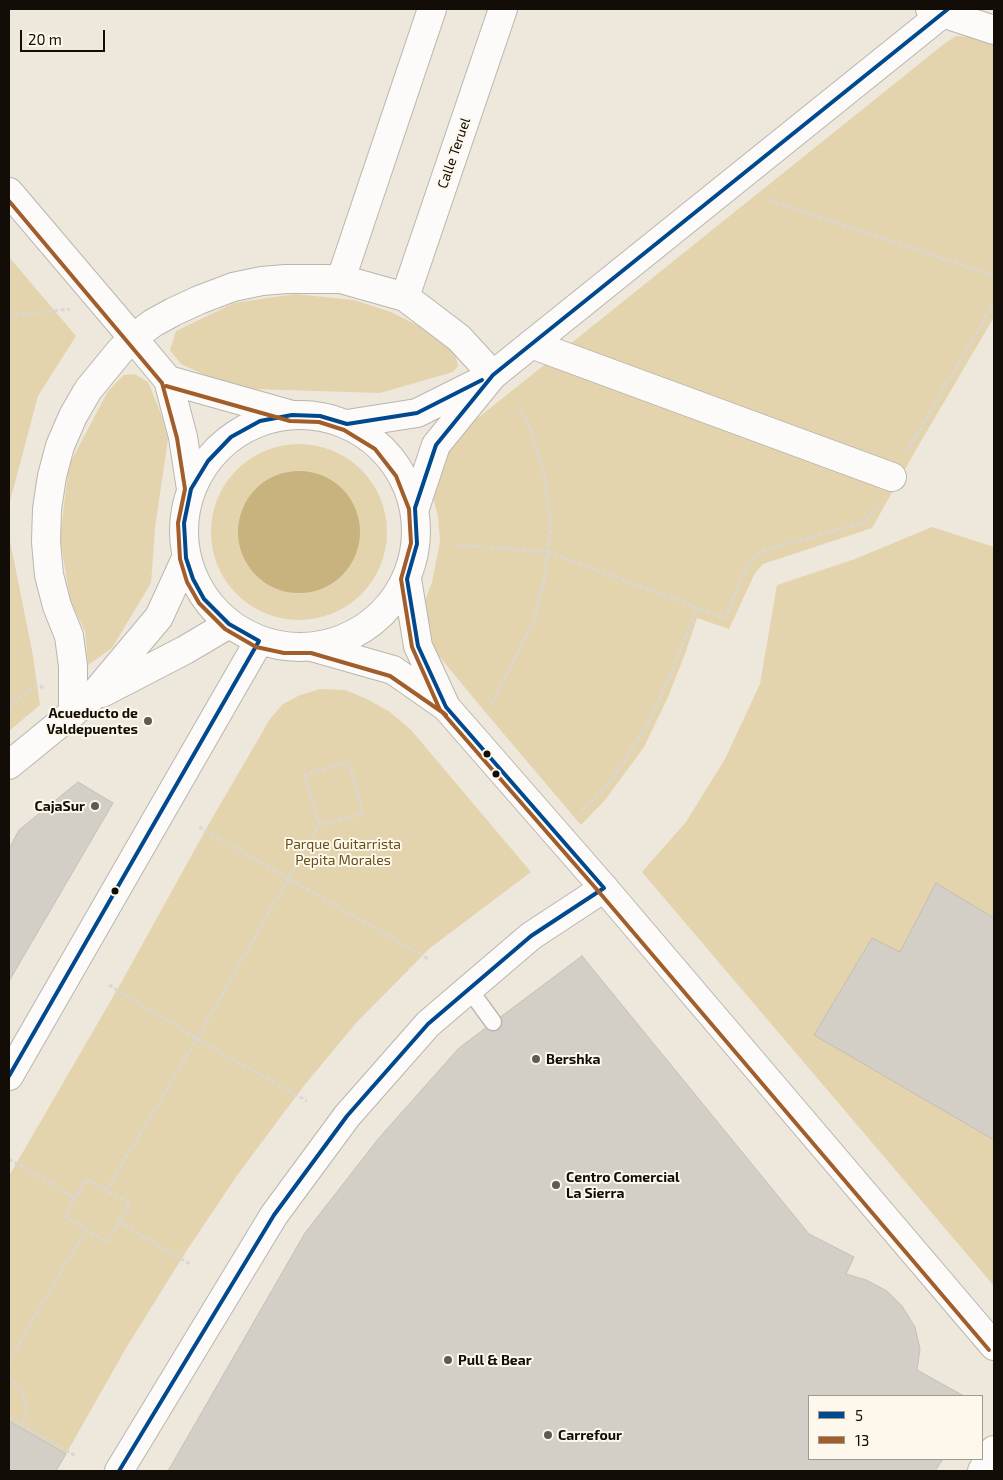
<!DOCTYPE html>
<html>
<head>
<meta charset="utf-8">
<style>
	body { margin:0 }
	#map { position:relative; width:1003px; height:1480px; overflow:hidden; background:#ede7dc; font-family:"Exo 2",sans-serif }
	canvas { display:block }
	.frame { position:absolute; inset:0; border:10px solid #120e07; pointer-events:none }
	.legend { position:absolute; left:808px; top:1395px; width:175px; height:65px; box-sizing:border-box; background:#fdf8eb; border:1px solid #9f9a90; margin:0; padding:6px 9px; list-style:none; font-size:15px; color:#120e07 }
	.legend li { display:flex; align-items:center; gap:10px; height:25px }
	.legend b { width:25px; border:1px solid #9f9a90 }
	.scale { position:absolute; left:20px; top:30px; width:85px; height:22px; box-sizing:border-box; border:2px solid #120e07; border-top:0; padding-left:6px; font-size:15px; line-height:18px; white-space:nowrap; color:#120e07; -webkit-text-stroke:4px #fdf8eb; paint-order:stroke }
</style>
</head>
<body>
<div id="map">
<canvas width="1003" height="1480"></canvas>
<div class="frame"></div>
<ul class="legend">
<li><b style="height:6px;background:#00498f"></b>5</li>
<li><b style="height:6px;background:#a25e2a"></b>13</li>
</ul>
<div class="scale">20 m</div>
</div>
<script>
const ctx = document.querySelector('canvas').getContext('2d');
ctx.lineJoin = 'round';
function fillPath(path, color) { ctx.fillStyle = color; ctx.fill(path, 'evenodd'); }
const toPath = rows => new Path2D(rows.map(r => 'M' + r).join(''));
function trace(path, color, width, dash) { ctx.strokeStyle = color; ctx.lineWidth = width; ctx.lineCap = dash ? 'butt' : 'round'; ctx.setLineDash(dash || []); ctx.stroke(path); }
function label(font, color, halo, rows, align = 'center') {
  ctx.font = font + ' "Exo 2",sans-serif'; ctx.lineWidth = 4; ctx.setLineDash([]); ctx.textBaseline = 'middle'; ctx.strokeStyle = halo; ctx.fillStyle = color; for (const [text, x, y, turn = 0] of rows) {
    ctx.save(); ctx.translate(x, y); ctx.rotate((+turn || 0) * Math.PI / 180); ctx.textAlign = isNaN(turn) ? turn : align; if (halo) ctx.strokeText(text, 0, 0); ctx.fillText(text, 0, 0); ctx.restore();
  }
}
fillPath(toPath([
	[956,36,971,37,994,45,994,317,917,448,872,528,763,564,755,573,729,629,697,618,685,654,668,697,644,747,605,800,581,825,486,713,434,650,424,631,422,609,432,582,440,542,438,516,431,491,434,471,463,430,944,44],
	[9,257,76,336,38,396,9,505],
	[295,294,354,300,391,312,425,329,455,353,458,366,453,372,380,393,253,389,207,376,181,364,170,350,176,331,234,303],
	[135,374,148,382,160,411,168,439,155,528,151,583,112,648,88,665,85,632,70,600,60,537,69,465,108,391,124,375],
	'211 532a88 88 0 1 1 176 0a88 88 0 1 1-176 0Z',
	[932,527,994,547,994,1286,642,872,686,822,725,759,760,684,777,585,855,559],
	[9,536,33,656,40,705,9,731],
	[320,689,345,690,367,699,390,712,411,730,531,872,430,948,356,1023,303,1087,238,1174,187,1250,126,1348,66,1454,9,1421,9,1176,121,983,210,822,270,719,283,704,300,695]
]), '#e4d4ae');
fillPath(toPath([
	'238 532a61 61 0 1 1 122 0a61 61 0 1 1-122 0Z'
]), '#c8b27e');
const building = toPath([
	[78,782,113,803,9,981,9,849,19,830,78,782],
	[936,883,994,918,994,1140,814,1035,872,938,900,952,936,883],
	[582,956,809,1234,854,1257,846,1274,866,1280,887,1291,902,1306,915,1327,920,1349,917,1370,964,1396,809,1396,809,1459,943,1459,935,1471,168,1471,305,1233,379,1138,459,1048,582,956],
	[9,1421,66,1454,56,1471,9,1471,9,1421]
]);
fillPath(building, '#d3cfc6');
trace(building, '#c4bfb7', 1);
const service = toPath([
	[469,989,493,1022]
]);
const minor = toPath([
	[531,344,892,477]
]);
const tertiary = toPath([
	[930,9,994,30],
	[9,192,133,338,168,380,183,437,191,489],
	[168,380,292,415],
	[9,1076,259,641],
	[119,1471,274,1215,347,1116,428,1024,531,936,604,888]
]);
const secondary = toPath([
	[341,279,432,9],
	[405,297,503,9],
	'184 531a116 116 0 1 1 232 0a116 116 0 1 1-232 0Z',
	[347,424,417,413,485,379],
	[415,508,436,445,493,375,948,9],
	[407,579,418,646,446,707,604,888,994,1346],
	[312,647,393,670,446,707],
	[102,693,185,650,229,624],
	[73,713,73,666,69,636,57,606,49,575,46,542,47,509,52,476,60,446,73,416,88,390,120,351,133,338,153,323,173,312,199,300,233,287,262,281,286,279,341,279,405,297,459,338,493,375],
	[9,765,91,698,159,617,186,558],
	[982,1471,994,1450]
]);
trace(service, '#bab6ad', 19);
trace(minor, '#bab6ad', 30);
trace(tertiary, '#bab6ad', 30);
trace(secondary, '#bab6ad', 30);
trace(toPath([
	[769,200,994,276],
	[9,316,70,309],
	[906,453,994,303],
	[457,545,548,552,725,618,745,571,753,558,765,550,866,522,878,502],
	[491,704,533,623,544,581,551,526,544,473,532,433,519,405],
	[9,707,36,685,44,688],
	[581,811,601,792,624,762,647,725,667,682,697,608],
	[199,827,430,960],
	[109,985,197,1039,307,1101],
	[9,1159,75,1198],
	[86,1179,130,1204,108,1242,65,1217,86,1179],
	[106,1191,197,1039,319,825,305,774,349,762,363,814,319,825],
	[119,1222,190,1264],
	[9,1360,86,1230],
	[9,1377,23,1393,27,1410,22,1425],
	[9,1418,76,1456]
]), '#d9d7d4', 3, [4, 2.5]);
trace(service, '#fcfbfa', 16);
trace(minor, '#fcfbfa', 28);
trace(tertiary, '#fcfbfa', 28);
trace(secondary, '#fcfbfa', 28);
trace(toPath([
	[9,1076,259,641,229,624,204,599,193,579,186,558,184,523,191,489,208,461,231,437,260,421,292,415,320,416,347,424,417,413,482,380],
	[119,1471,274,1215,347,1116,428,1024,531,936,604,888,446,707,418,646,407,579,417,544,415,508,436,445,493,375,948,9]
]), '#00498f', 4);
trace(toPath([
	[9,201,162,383,177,438,185,489,178,523,180,559,187,582,199,603,225,629,256,647,284,653,311,653,390,676,442,712,599,892,989,1350],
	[166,386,290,421,319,422,344,430,375,449,396,476,409,509,411,543,401,579,412,647,440,710,446,715]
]), '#a25e2a', 4);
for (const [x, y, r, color] of [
	[148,721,5,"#5f5a52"],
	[487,754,4.5,"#120e07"],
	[496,774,4.5,"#120e07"],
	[95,806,5,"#5f5a52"],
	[115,891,4.5,"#120e07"],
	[536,1059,5,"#5f5a52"],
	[556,1185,5,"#5f5a52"],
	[448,1360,5,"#5f5a52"],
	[548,1435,5,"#5f5a52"]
]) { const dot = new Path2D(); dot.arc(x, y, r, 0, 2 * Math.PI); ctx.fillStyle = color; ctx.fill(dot); trace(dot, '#fdf8eb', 2); }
label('14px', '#120e07', '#fdf8eb', [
	["Calle Teruel",454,153,-71]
]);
label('bold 14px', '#120e07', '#fdf8eb', [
	["Acueducto de",138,713,"right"],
	["Valdepuentes",138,729,"right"],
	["CajaSur",85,806,"right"],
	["Bershka",546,1059],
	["Centro Comercial",566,1177],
	["La Sierra",566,1193],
	["Pull & Bear",458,1360],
	["Carrefour",558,1435]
], 'left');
label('14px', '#65501b', '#fdf8eb', [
	["Parque Guitarrista",343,844],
	["Pepita Morales",343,860]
]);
</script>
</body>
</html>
